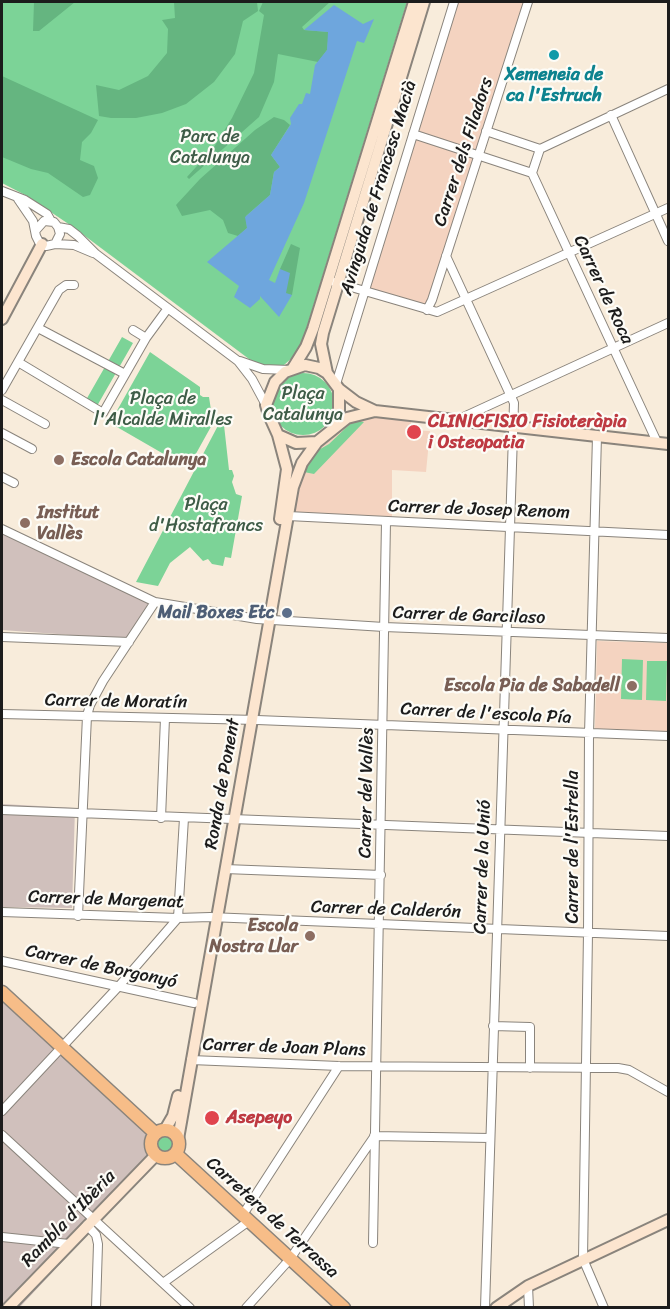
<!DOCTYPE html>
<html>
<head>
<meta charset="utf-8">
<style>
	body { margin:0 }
	#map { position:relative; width:670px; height:1309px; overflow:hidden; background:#f8ecdb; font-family:Sriracha,sans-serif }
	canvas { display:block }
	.frame { position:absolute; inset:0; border:3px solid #1c1c1c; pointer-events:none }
</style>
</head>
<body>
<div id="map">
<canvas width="670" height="1309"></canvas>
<div class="frame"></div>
</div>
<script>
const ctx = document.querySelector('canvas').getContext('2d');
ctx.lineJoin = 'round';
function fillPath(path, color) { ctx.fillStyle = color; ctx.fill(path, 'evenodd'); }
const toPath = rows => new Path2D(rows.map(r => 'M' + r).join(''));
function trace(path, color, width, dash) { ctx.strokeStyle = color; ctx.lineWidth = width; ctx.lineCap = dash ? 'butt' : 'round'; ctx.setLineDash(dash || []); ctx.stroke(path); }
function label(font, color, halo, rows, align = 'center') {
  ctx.font = font + ' Sriracha,sans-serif'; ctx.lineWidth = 4.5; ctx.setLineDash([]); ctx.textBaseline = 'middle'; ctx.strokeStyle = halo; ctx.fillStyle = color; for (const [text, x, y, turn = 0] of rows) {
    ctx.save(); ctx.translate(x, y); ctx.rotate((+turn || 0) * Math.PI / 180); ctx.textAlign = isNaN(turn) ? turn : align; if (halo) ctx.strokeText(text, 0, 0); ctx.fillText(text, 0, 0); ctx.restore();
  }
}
fillPath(toPath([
	[454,2,528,2,430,311,365,291],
	[358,414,412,416,410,430,430,431,426,472,392,470,392,522,288,516,293,487,317,442],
	[597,641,668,643,668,732,595,729]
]), '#f4d3c0');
fillPath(toPath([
	[2,531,155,602,126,639,2,630],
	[2,804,75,808,72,908,2,907],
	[2,998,169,1147,20,1307,2,1307]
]), '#d0c0bc');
fillPath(toPath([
	[2,2,407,2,301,346,293,357,284,365,273,368,260,366,249,359,73,227,27,196,2,183],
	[122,337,133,343,97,406,86,400],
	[150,352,200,387,200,395,203,397,209,397,213,423,188,468,110,423],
	'272 404a31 31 0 1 1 62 0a31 31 0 1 1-62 0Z',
	[223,416,229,470,232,470,234,476,232,482,236,494,242,496,231,558,225,557,223,566,212,564,208,559,203,561,190,547,170,563,158,586,136,582],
	[354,420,364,422,314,474,304,472,306,464,315,452,329,444],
	[622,659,643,660,642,700,621,699],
	[647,661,667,661,666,701,646,700],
	'149 1144a15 15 0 1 1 30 0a15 15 0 1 1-30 0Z'
]), '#7cd397');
fillPath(toPath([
	[34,2,75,2,39,31,33,31],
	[174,2,257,2,258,11,243,21,235,54,214,82,186,104,162,113,136,118,111,118,99,116,96,85,119,90,148,76,167,53,168,29,162,20,175,18],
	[263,2,330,2,302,27,304,30,329,32,327,50,318,62,278,54,274,82,259,117,189,179,187,177,214,147,232,118,254,73,264,15,259,11],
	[2,76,98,120,91,133,82,142,80,160,94,166,98,178,90,195,83,197,48,173,31,169,2,157],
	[274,117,284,120,290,125,271,155,280,167,274,172,270,195,246,216,247,228,238,236,228,233,223,220,210,210,182,216,176,205,200,179,255,130],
	[291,244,300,248,292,295,286,294,280,269]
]), '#65b580');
fillPath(toPath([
	[334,5,363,24,374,19,364,43,357,41,304,203,269,280,275,283,280,269,290,273,286,293,292,295,279,317,260,296,260,299,250,308,234,297,239,286,207,262,247,228,245,217,270,195,274,172,280,167,271,155,291,124,290,118,299,104,302,104,306,93,310,94,315,65,327,50,328,32,304,30]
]), '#6ea6dd');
const street = toPath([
	[611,115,668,241],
	[486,131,540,149,668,89],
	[413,134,532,173],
	[540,149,532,173,657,442],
	[2,191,25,200,47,214,51,221],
	[18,199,33,221,36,236,39,242,46,246,55,244,74,245,93,253],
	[58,227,69,229,78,236,96,254,238,361,252,379,266,405],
	[36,230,44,221,54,222,58,227,60,234,55,244],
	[446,256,514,403,485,1308],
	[334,282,437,312,668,208],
	[427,310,432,300,528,2],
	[38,328,125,374],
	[133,330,146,338],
	[240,361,263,369,289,370],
	[18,362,103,413,146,338,168,308],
	[336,384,454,2],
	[2,390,59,290,66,285,74,285],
	[2,400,45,424],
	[457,420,668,323],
	[2,433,32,449],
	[597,436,589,734,588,933,583,1259,604,1308],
	[2,477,14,483],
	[288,516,668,535],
	[2,529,155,602,257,619,384,627,668,638],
	[2,637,129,642],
	[2,714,257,720,668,736],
	[2,810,668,836],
	[161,818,165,718],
	[225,869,381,875],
	[2,912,178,918,210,917,668,936],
	[78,916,87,716,90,705,103,681,155,602],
	[178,918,184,818],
	[2,961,194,1003],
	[493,1026,530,1027,530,1068],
	[191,1060,339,1066,618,1068,629,1070,668,1092],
	[2,1111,119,986,178,918],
	[2,1135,190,1308],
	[374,1136,490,1138],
	[242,1216,339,1066],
	[87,1225,96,1235,98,1244,96,1308],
	[2,1237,69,1244],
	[373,1243,386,522],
	[163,1283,249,1221],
	[528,1286,529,1308],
	[246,1308,290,1259,374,1137]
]);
const secondary = toPath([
	[2,319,42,244],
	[293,368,306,347,313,329,414,2],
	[327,373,321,344,323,333,424,2],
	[339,389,356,402,375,411],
	[335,427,339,411,339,389,327,373,319,368,305,365,285,372,275,382,266,405,269,415,278,435,296,443,317,442,347,418,375,411,668,444],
	[278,435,287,469,280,519],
	[166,1128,173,1116,178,1096],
	[178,1139,293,487,302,463,317,442],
	[8,1308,156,1155],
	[496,1308,528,1286,668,1220]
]);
const primary = toPath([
	[2,992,155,1133],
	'151 1144a14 14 0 1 1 28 0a14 14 0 1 1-28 0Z',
	[176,1154,344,1308]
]);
trace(street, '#8a847c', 10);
trace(secondary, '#8a847c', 14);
trace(primary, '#8a847c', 15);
trace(street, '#fff', 8);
trace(secondary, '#fce5cf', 10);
trace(primary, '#f7bd88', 12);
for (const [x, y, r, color] of [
	[554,55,6,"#0f9aa8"],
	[414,432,8,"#e0444e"],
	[59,460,6,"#8d6e63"],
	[25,523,6,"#8d6e63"],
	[287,613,6,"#5c6f8a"],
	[632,686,6,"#8d6e63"],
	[310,936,6,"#8d6e63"],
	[212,1118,8,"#e0444e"]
]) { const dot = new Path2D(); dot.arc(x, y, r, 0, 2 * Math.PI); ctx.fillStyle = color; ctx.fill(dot); trace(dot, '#fdfcf7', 2); }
label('bold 18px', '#0d838f', '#fdfcf7', [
	["Xemeneia de",554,75],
	["ca l'Estruch",554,96]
]);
label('18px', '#3e5c47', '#fdfcf7', [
	["Parc de",210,137],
	["Catalunya",210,158],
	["Plaça",303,394],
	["Catalunya",303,415],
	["Plaça de",163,399],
	["l'Alcalde Miralles",163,420],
	["Plaça",206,505],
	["d'Hostafrancs",206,526]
]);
label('18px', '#1c1c1c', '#fdfcf7', [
	["Carrer dels Filadors",464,152,-72],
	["Avinguda de Francesc Macià",379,188,-73],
	["Carrer de Roca",603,290,65],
	["Carrer de Josep Renom",479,510,2],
	["Carrer de Garcilaso",469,616,2],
	["Carrer de Moratín",116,702,1],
	["Carrer de l'escola Pía",486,714,3],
	["Ronda de Ponent",223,784,-80],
	["Carrer del Vallès",367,793,-89],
	["Carrer de l'Estrella",573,847,-90],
	["Carrer de la Unió",483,867,-88],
	["Carrer de Margenat",106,900,2],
	["Carrer de Calderón",386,910,2],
	["Carrer de Borgonyó",101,967,12],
	["Carrer de Joan Plans",284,1048,2],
	["Carretera de Terrassa",272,1218,42],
	["Rambla d'Ibèria",69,1219,-46]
]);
label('bold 18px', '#be3a42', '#fdfcf7', [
	["CLINICFISIO Fisioteràpia",428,422],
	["i Osteopatia",428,443],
	["Asepeyo",226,1118]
], 'left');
label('bold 18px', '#785e54', '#fdfcf7', [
	["Escola Catalunya",71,460],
	["Institut",37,513],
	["Vallès",37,534],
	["Escola Pia de Sabadell",620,686,"right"],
	["Escola",298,926,"right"],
	["Nostra Llar",298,947,"right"]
], 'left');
label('bold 18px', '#4e5e75', '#fdfcf7', [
	["Mail Boxes Etc",275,613]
], 'right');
</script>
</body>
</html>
